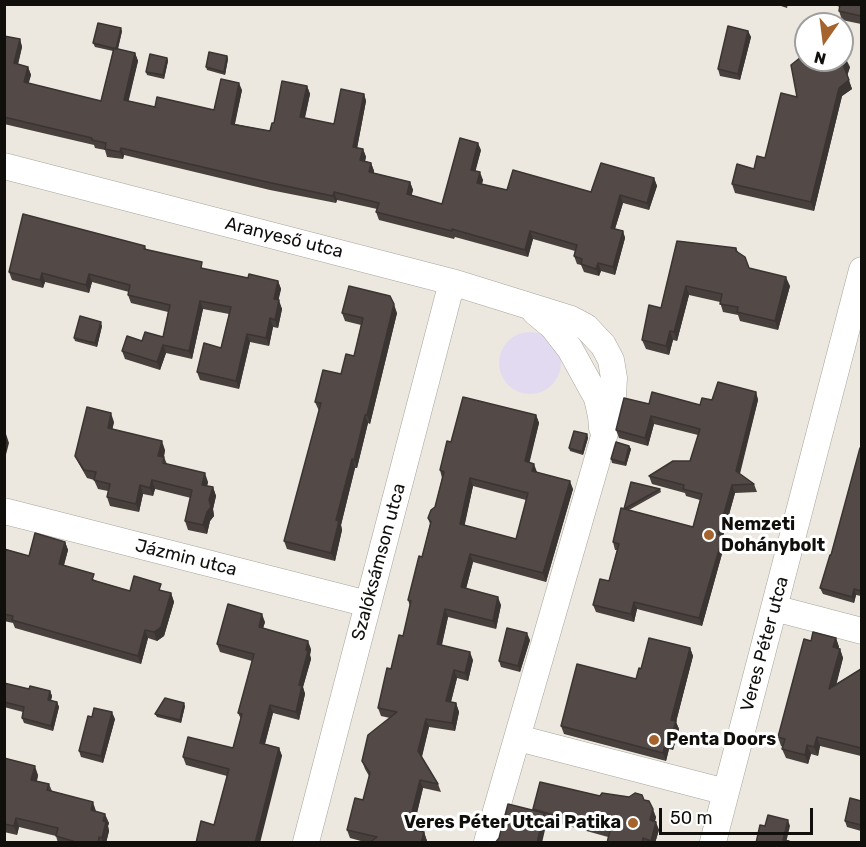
<!DOCTYPE html>
<html>
<head>
<meta charset="utf-8">
<style>
	body { margin:0 }
	#map { position:relative; width:866px; height:847px; overflow:hidden; background:#ede8df; font-family:Rubik,sans-serif }
	canvas { display:block }
	.frame { position:absolute; inset:0; border:6px solid #100f0c; pointer-events:none }
	.north { position:absolute; left:794px; top:12px; width:60px; height:60px; box-sizing:border-box; background:#fff; border:2px solid #9f9f9e; border-radius:50%; rotate:194deg; font-size:16px; font-weight:700; line-height:24px; text-align:center; color:#100f0c }
	.north::after { content:''; display:block; margin:auto; width:21px; height:27px; background:#a5642e; clip-path:polygon(50% 0,100% 100%,50% 72%,0 100%) }
	.scale { position:absolute; left:659px; top:808px; width:154px; height:27px; box-sizing:border-box; border:3px solid #100f0c; border-top:0; padding-left:8px; font-size:18px; line-height:21px; white-space:nowrap; color:#100f0c; -webkit-text-stroke:4px #fff; paint-order:stroke }
</style>
</head>
<body>
<div id="map">
<canvas width="866" height="847"></canvas>
<div class="frame"></div>
<div class="north">N</div>
<div class="scale">50 m</div>
</div>
<script>
const ctx = document.querySelector('canvas').getContext('2d');
ctx.lineJoin = 'round';
function fillPath(path, color) { ctx.fillStyle = color; ctx.fill(path, 'evenodd'); }
const toPath = rows => new Path2D(rows.map(r => 'M' + r).join(''));
function trace(path, color, width, dash) { ctx.strokeStyle = color; ctx.lineWidth = width; ctx.lineCap = dash ? 'butt' : 'round'; ctx.setLineDash(dash || []); ctx.stroke(path); }
function label(font, color, halo, rows, align = 'center') {
  ctx.font = font + ' Rubik,sans-serif'; ctx.lineWidth = 6; ctx.setLineDash([]); ctx.textBaseline = 'middle'; ctx.strokeStyle = halo; ctx.fillStyle = color; for (const [text, x, y, turn = 0] of rows) {
    ctx.save(); ctx.translate(x, y); ctx.rotate((+turn || 0) * Math.PI / 180); ctx.textAlign = isNaN(turn) ? turn : align; if (halo) ctx.strokeText(text, 0, 0); ctx.fillText(text, 0, 0); ctx.restore();
  }
}
fillPath(toPath([
	'499 363a31 31 0 1 1 62 0a31 31 0 1 1-62 0Z'
]), '#e2daf0');
const minor = toPath([
	[4,166,452,282,571,319,586,327,603,345,611,360,614,378,613,395,607,426,487,842],
	[535,312,553,327,570,349,597,398,601,416,602,428],
	[4,511,368,604],
	[774,608,862,631],
	[518,738,726,792],
	[306,842,452,282],
	[713,842,862,270]
]);
trace(minor, '#a9a59c', 27);
trace(minor, '#fff', 26);
fillPath(toPath([
	[775,4,788,4,787,8],
	[832,4,861,4,861,24,842,20,839,11,840,7],
	[122,31,118,49,135,53,138,61,128,101,155,107,214,110,242,90,235,124,270,131,274,123,307,86,310,94,305,118,334,124,364,94,366,101,357,148,363,149,366,157,365,161,371,163,374,171,374,173,410,182,413,190,411,196,442,204,481,150,475,171,483,180,482,184,507,190,591,192,654,178,657,186,649,210,623,203,615,229,623,231,625,238,615,275,601,271,599,276,584,272,581,265,577,264,574,256,575,251,533,239,528,257,455,237,454,239,379,220,376,212,377,209,337,200,336,203,270,190,124,155,123,159,107,157,105,150,95,148,94,145,4,124,4,36,20,39,22,47,18,65,28,67,31,75,28,83,101,101,113,51,95,47,93,43],
	[748,31,751,37,740,80,720,76,718,69],
	[227,56,228,59,225,75,207,70,206,67],
	[167,58,168,61,164,79,147,75,146,72],
	[850,67,847,76,852,89,842,96,814,211,735,193,732,184,754,169,765,158,797,97],
	[677,241,736,248,738,252,749,268,790,286,778,330,740,321,738,315,723,312,720,302,689,295,677,341,673,340,669,355,646,349,642,340,661,308],
	[145,246,146,249,204,269,248,278,278,281,281,289,278,300,282,309,278,328,273,327,269,346,250,342,239,389,200,380,197,372,221,348,229,314,203,309,192,359,166,353,160,370,125,359,122,351,142,341,163,337,168,312,131,303,128,295,129,292,92,282,89,293,45,282,43,288,12,280,9,272],
	[342,313,397,313,370,424,368,423,357,468,355,468,341,525,342,530,335,561,287,549,284,541,319,411,315,402,341,374,354,356,361,325,345,321],
	[102,326,97,347,75,341,74,338],
	[756,392,758,400,740,474,754,484,757,492,735,493,723,536,725,543,702,626,637,609,634,622,596,612,593,605,609,581,617,550,615,550,613,542,624,509,660,489,661,492,629,510,693,527,700,500,686,496,685,493,652,484,649,476,690,461,698,435,654,424,648,446,619,438,616,430,649,404,700,405,712,400],
	[536,415,539,423,529,462,537,472,573,489,546,582,473,562,466,589,501,605,496,629,448,617,442,645,473,660,468,681,457,678,451,702,456,703,459,712,455,731,429,727,422,757,438,784,441,792,423,788,413,830,424,832,427,841,426,843,368,843,350,838,347,830,363,800,369,776,365,769,362,761,390,718,381,716,378,708,391,669,403,636,410,606,408,600,422,557,430,524,428,518,435,507,442,478,440,470,451,442],
	[473,486,526,500,516,539,464,526],
	[114,422,112,429,165,450,164,457,167,464,208,482,207,486,213,487,216,496,213,509,214,516,210,521,207,534,188,530,185,521,191,498,155,489,153,496,143,494,139,512,110,506,107,497,108,491,98,489,94,480,87,478,79,464,75,456],
	[587,434,588,438,583,455,570,451,569,448],
	[629,446,631,449,626,466,612,463,611,459],
	[861,448,861,596,856,595,854,603,823,594,820,588,831,555],
	[65,542,68,550,64,565,97,581,130,591,163,591,171,593,174,602,164,636,157,641,148,638,141,664,15,628,13,623,4,621,4,549,29,556],
	[265,622,263,628,311,649,310,655,311,659,303,687,305,694,299,720,273,713,265,744,279,748,282,756,214,825,227,776,186,765,183,757,233,748,241,719,238,713,252,661,220,652,217,644],
	[836,638,839,647,838,649,840,649,843,658,836,684,861,669,861,756,820,746,818,756,811,754,808,764,786,758,782,749,783,747,781,746,778,737,811,641],
	[530,640,520,672,501,667,499,661],
	[690,648,693,656,676,722,679,729,673,750,669,749,666,761,564,734,561,726,636,679,641,669],
	[4,683,29,689,50,691,52,696,51,700,57,702,59,707,53,731,24,723,22,718,23,712,4,707],
	[185,706,181,723,157,717,155,714],
	[92,717,115,719,103,763,81,757,79,751],
	[4,758,38,775,37,781,49,784,52,791,96,811,109,823,108,826,109,831,106,843,58,843,56,836,19,827,17,835,4,832],
	[600,796,629,797,644,800,656,817,655,822,659,830,655,843,607,843,608,837,547,820,547,821,533,810],
	[861,801,861,831,847,827,845,821]
]), '#47403d');
fillPath(toPath([
	[121,28,122,31,117,52,116,49],
	[748,31,751,37,740,80,738,74],
	[20,39,22,47,16,71,14,63],
	[135,53,138,61,127,108,124,100],
	[227,56,228,59,225,75,224,72],
	[167,58,168,61,164,79,163,75],
	[846,59,850,67,847,76,844,67],
	[28,67,31,75,27,90,24,82],
	[849,80,852,89,842,96,814,211,811,202,839,88],
	[239,83,242,90,233,131,231,124],
	[307,86,310,94,303,125,300,117],
	[364,94,366,101,356,154,353,147],
	[478,143,481,150,474,177,471,170],
	[121,148,124,155,123,159,120,152],
	[363,149,366,157,363,168,360,160],
	[371,163,374,171,372,180,369,172],
	[480,172,483,180,480,190,477,183],
	[654,178,657,186,649,210,647,203],
	[410,182,413,190,410,202,407,194],
	[334,192,337,200,336,203,333,196],
	[620,195,623,203,613,235,611,228],
	[530,231,533,239,528,257,525,250],
	[623,231,625,238,615,275,613,267],
	[598,263,601,271,599,276,596,269],
	[42,273,45,282,43,288,40,280],
	[89,274,92,282,89,293,86,285],
	[786,277,790,286,778,330,775,321],
	[278,281,281,289,277,307,274,299],
	[686,286,689,295,677,341,674,332],
	[279,300,282,309,278,328,275,320],
	[200,301,203,309,192,359,189,351],
	[394,304,397,313,370,424,367,415],
	[270,318,273,327,269,346,266,338],
	[101,322,102,326,97,347,95,343],
	[670,331,673,340,669,355,666,346],
	[247,334,250,342,239,389,236,381],
	[163,345,166,353,160,370,157,362],
	[756,392,758,400,738,479,736,471],
	[111,413,114,422,111,436,108,428],
	[365,415,368,423,357,468,354,460],
	[536,415,539,423,528,469,525,461],
	[651,416,654,424,648,446,645,438],
	[6,434,9,443,4,462,4,440],
	[587,434,588,438,583,455,582,452],
	[162,441,165,450,162,465,158,456],
	[629,446,631,449,626,466,625,463],
	[352,459,355,468,341,525,342,530,335,561,331,553,336,520],
	[534,464,537,472,532,471],
	[205,473,208,482,205,494,202,485],
	[470,478,473,486,463,533,460,524],
	[152,480,155,489,153,496,150,488],
	[570,481,573,489,546,582,543,573],
	[140,485,143,494,139,512,136,504],
	[732,485,735,493,723,536,725,543,702,626,699,618,718,534],
	[213,487,216,496,213,509,214,516,210,521,207,534,203,525],
	[65,542,68,550,62,572,59,564],
	[470,554,473,562,464,596,461,587],
	[854,589,856,595,854,603,852,597],
	[171,593,174,602,164,636,157,641,154,632],
	[498,597,501,605,496,629,493,621],
	[634,602,637,609,634,622,631,614],
	[445,609,448,617,440,652,437,644],
	[262,614,265,622,261,635,259,627],
	[145,630,148,638,141,664,138,656],
	[527,633,530,640,520,672,518,666],
	[836,638,839,647,837,656,833,647],
	[308,641,311,649,310,655,311,659,303,687,305,694,299,720,296,712,299,685],
	[690,648,693,656,676,722,679,729,673,750,670,742,671,720],
	[840,649,843,658,833,698,829,689],
	[470,652,473,660,468,681,465,673],
	[454,670,457,678,449,709,446,701],
	[50,691,52,696,50,705,48,700],
	[57,702,59,707,53,731,51,726],
	[184,703,185,706,181,723,180,720],
	[456,703,459,712,455,731,452,723],
	[270,705,273,713,263,751,260,743],
	[112,712,115,719,103,763,101,756],
	[426,719,429,727,421,759,418,751],
	[817,737,820,746,818,756,814,747],
	[666,741,669,749,666,761,663,753],
	[807,745,811,754,808,764,805,755],
	[279,748,282,756,260,843,255,843],
	[35,766,38,775,35,789,31,780],
	[420,780,423,788,411,837,408,828],
	[93,802,96,811,91,810],
	[653,809,656,817,653,828,650,820],
	[544,813,547,821,542,843,537,843],
	[105,814,109,823,108,826,109,831,106,843,103,843,102,838,103,821],
	[16,818,19,827,17,835,14,826],
	[788,820,790,826,786,843,783,840],
	[656,822,659,830,655,843,651,843,651,841],
	[424,832,427,841,426,843,421,843]
]), '#3a3432');
const building = toPath([
	[840,4,861,4,861,16,839,11,840,4],
	[98,23,121,28,116,49,93,43,98,23],
	[728,26,748,31,738,74,718,69,728,26],
	[4,36,20,39,14,63,28,67,24,82,101,101,114,48,135,53,124,100,155,107,157,97,214,110,221,79,239,83,231,124,270,131,272,123,274,123,282,81,307,86,300,117,334,124,341,89,364,94,353,147,363,149,360,160,371,163,369,172,410,182,407,194,442,204,460,138,478,143,471,170,480,172,477,183,507,190,513,170,591,192,601,163,654,178,647,203,620,195,611,228,623,231,613,267,598,263,596,269,581,264,582,259,574,256,577,245,530,231,525,250,452,229,452,231,376,212,379,203,334,192,333,196,267,182,121,148,120,152,105,149,106,143,92,140,92,138,4,117,4,36],
	[803,48,806,49,806,60,842,60,842,58,846,59,844,67,849,80,839,88,811,202,732,184,737,164,754,169,757,156,765,158,781,93,797,97,791,65,801,57,803,48],
	[209,52,227,56,224,72,206,67,209,52],
	[150,54,167,58,163,75,146,72,150,54],
	[23,214,145,246,144,249,202,262,201,268,248,278,249,274,278,281,274,299,279,300,275,320,270,318,266,338,247,334,236,381,197,372,204,343,221,348,231,307,200,301,189,351,163,345,157,362,122,351,127,336,142,341,145,332,163,337,170,305,128,295,130,285,89,274,86,285,42,273,40,280,9,272,23,214],
	[677,241,736,248,736,251,745,257,749,268,786,277,775,321,737,312,738,307,720,304,722,294,686,286,674,332,670,331,666,346,642,340,649,305,661,308,677,241],
	[349,286,390,296,394,304,367,415,365,415,354,460,352,459,336,520,339,521,331,553,284,541,321,403,315,402,323,370,341,374,346,354,354,356,363,318,342,313,349,286],
	[80,316,101,322,95,343,74,338,80,316],
	[718,382,756,392,736,471,754,484,732,485,718,534,723,536,699,618,634,602,631,614,593,605,600,579,609,581,619,544,613,542,621,508,693,527,702,494,683,489,684,485,649,476,673,461,690,461,700,429,651,416,645,438,616,430,624,398,649,404,652,392,700,405,702,398,712,400,718,382],
	[463,397,536,415,525,461,534,464,532,471,570,481,543,573,470,554,461,587,498,597,493,621,445,609,437,644,470,652,465,673,454,670,446,701,456,703,452,723,426,719,418,751,438,784,420,780,408,828,424,832,421,843,369,843,377,837,347,830,355,798,363,800,370,773,362,761,368,735,397,712,378,708,387,668,391,669,399,635,403,636,411,601,408,600,419,556,422,557,431,522,428,518,431,510,435,507,444,472,440,470,447,441,451,442,463,397],
	[470,478,528,493,516,539,460,524,470,478],
	[87,407,111,413,108,428,162,441,158,456,164,457,163,463,205,473,202,485,213,487,209,500,211,507,207,512,203,525,185,521,192,490,152,480,150,488,140,485,136,504,107,497,110,484,94,480,96,472,84,470,75,456,87,407],
	[574,431,587,434,582,452,569,448,574,431],
	[616,442,629,446,625,463,611,459,616,442],
	[860,448,861,448,861,591,854,589,852,597,820,588,830,555,831,555,860,448],
	[631,482,660,489,624,509,631,482],
	[35,533,65,542,59,564,94,574,92,580,130,591,134,576,161,584,159,590,171,593,161,627,154,632,145,630,138,656,12,620,13,616,4,614,4,549,29,556,35,533],
	[228,604,262,614,259,627,308,641,306,650,308,651,299,685,302,686,296,712,270,705,260,743,279,748,255,843,196,843,201,821,214,825,229,769,183,757,188,737,233,748,242,714,238,713,254,654,217,644,228,604],
	[507,628,527,633,518,666,499,661,507,628],
	[813,632,836,638,833,647,840,649,829,689,861,669,861,748,817,737,814,747,807,745,805,755,782,749,785,739,778,737,804,639,811,641,813,632],
	[649,638,690,648,671,720,676,721,670,742,666,741,663,753,561,726,577,664,636,679,639,668,641,669,649,638],
	[4,683,29,689,30,686,50,691,48,700,57,702,51,726,22,718,24,707,4,702,4,683],
	[165,698,184,703,180,720,155,714,165,698],
	[94,708,112,712,101,756,79,751,88,716,92,717,94,708],
	[4,758,35,766,31,780,49,784,47,790,93,802,91,810,105,814,103,821,106,822,102,838,99,837,98,843,79,843,56,836,58,828,16,818,14,826,4,824,4,758],
	[540,782,600,796,602,793,629,797,635,793,642,795,644,800,649,801,653,809,650,820,656,822,651,841,643,838,642,843,607,843,610,831,533,809,540,782],
	[850,798,861,801,861,825,845,821,850,798],
	[508,804,544,813,537,843,495,843,499,838,508,804],
	[768,815,788,820,783,840,789,841,789,843,756,843,760,825,765,826,768,815]
]);
fillPath(building, '#534a47');
trace(building, '#3a3432', 1.5);
for (const [x, y, r, color] of [
	[709,535,6,"#a5642e"],
	[654,740,6,"#a5642e"],
	[633,823,6,"#a5642e"]
]) { const dot = new Path2D(); dot.arc(x, y, r, 0, 2 * Math.PI); ctx.fillStyle = color; ctx.fill(dot); trace(dot, '#fff', 2); }
label('18px', '#100f0c', '#fff', [
	["Aranyeső utca",284,238,14],
	["Jázmin utca",186,558,14],
	["Szalóksámson utca",379,562,-75],
	["Veres Péter utca",765,644,-75]
]);
label('bold 18px', '#100f0c', '#fff', [
	["Nemzeti",721,525],
	["Dohánybolt",721,546],
	["Penta Doors",666,740],
	["Veres Péter Utcai Patika",621,823,"right"]
], 'left');
</script>
</body>
</html>
